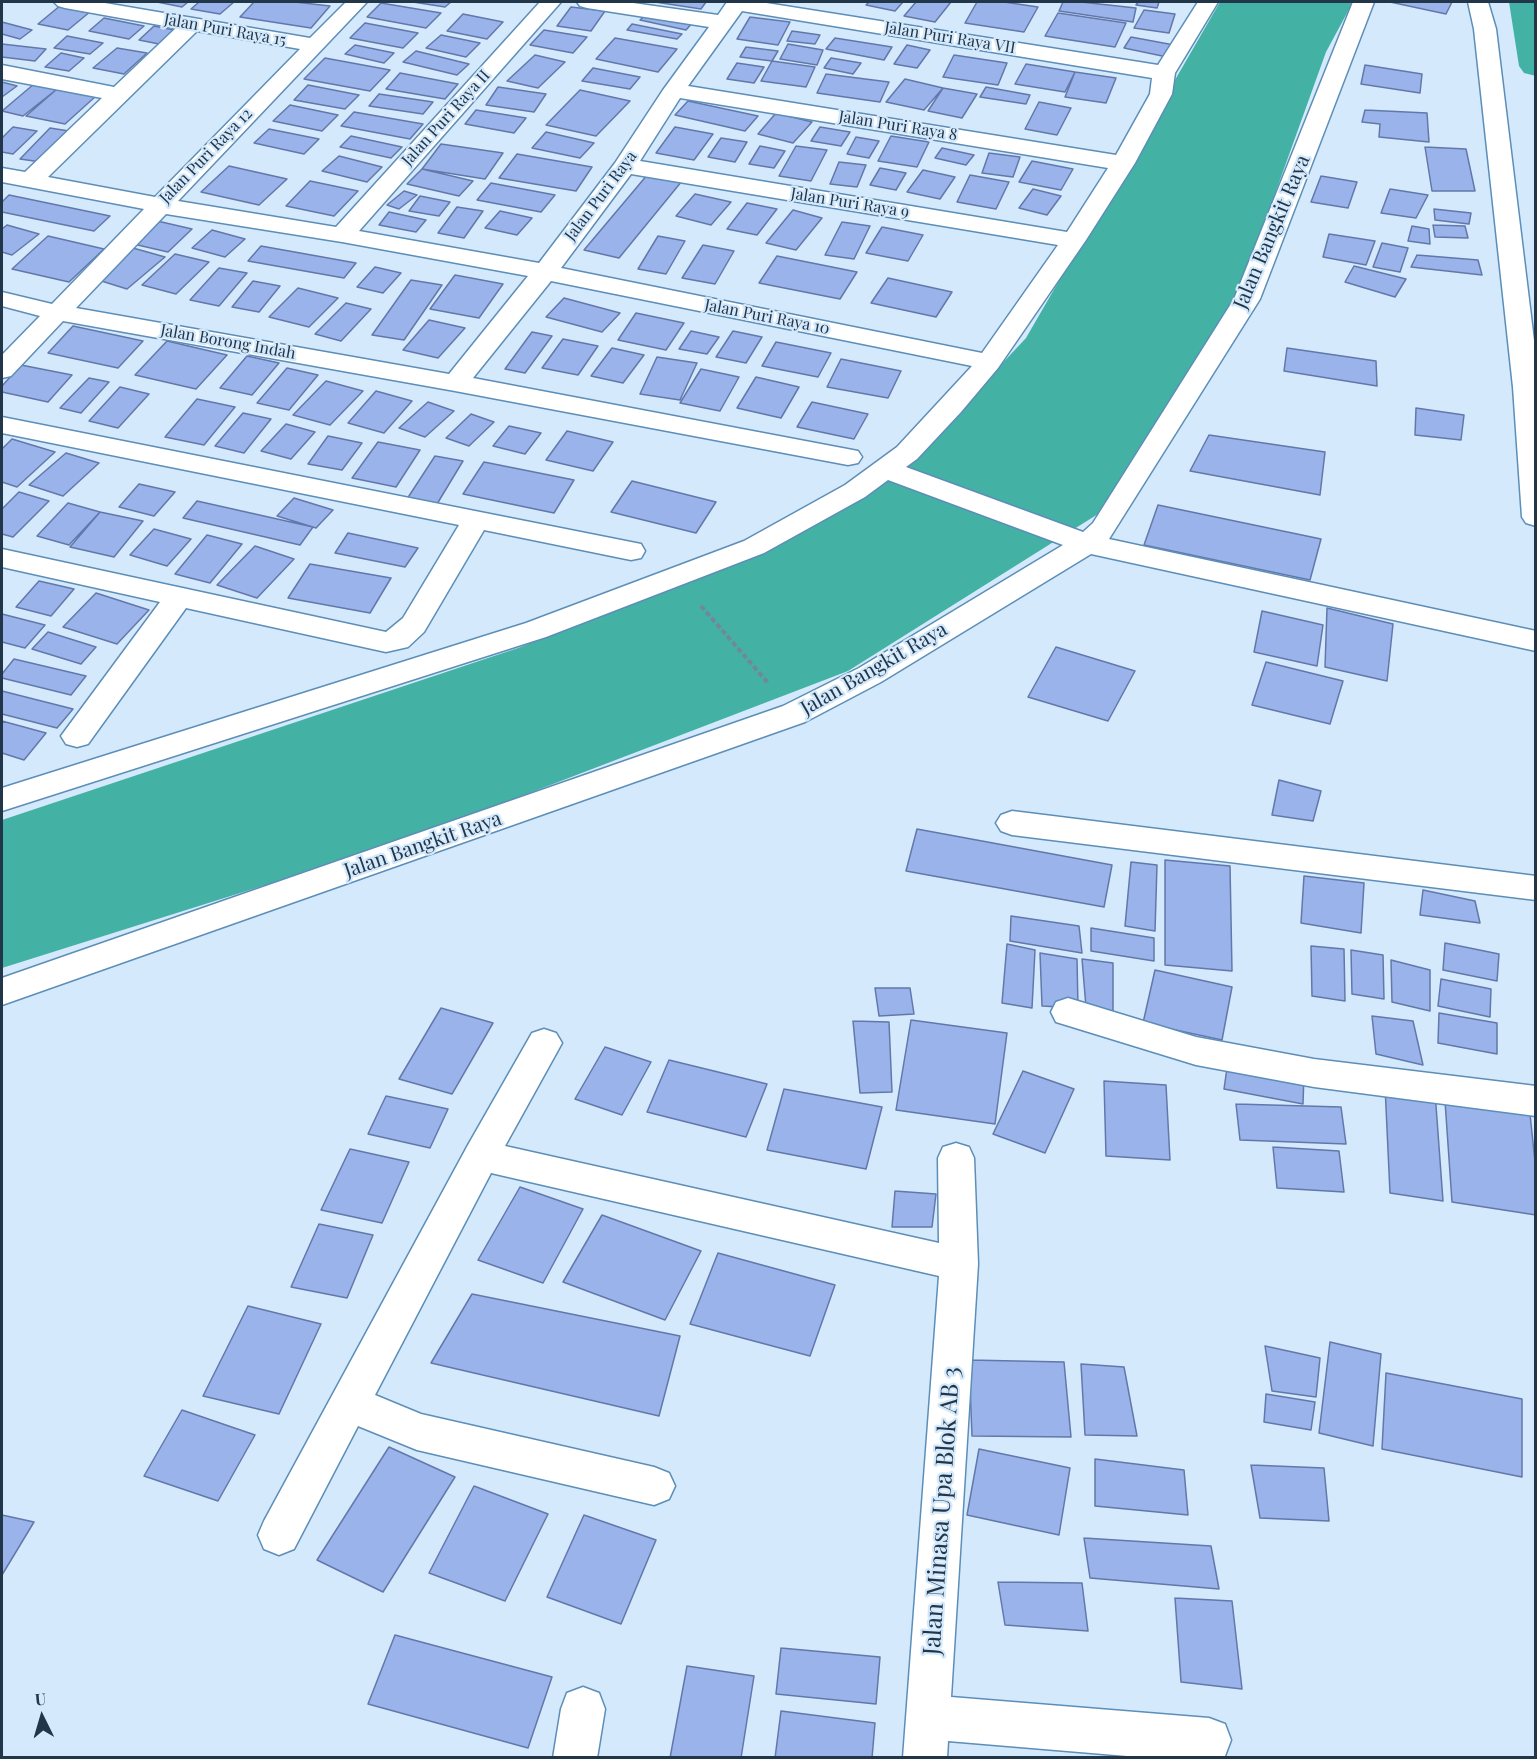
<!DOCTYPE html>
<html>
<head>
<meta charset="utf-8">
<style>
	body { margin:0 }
	#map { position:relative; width:1537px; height:1759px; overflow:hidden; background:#d4e9fb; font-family:"Playfair Display",serif }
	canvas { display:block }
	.frame { position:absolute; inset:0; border:3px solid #213648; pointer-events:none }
	.north { position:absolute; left:12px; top:1687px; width:60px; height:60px; -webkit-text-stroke:4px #d4e9fb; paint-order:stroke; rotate:355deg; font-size:16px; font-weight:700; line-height:24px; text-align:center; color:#213648 }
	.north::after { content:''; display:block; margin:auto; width:21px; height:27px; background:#213648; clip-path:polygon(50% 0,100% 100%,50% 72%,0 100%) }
</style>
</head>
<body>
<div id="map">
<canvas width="1537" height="1759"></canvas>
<div class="frame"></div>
<div class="north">U</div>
</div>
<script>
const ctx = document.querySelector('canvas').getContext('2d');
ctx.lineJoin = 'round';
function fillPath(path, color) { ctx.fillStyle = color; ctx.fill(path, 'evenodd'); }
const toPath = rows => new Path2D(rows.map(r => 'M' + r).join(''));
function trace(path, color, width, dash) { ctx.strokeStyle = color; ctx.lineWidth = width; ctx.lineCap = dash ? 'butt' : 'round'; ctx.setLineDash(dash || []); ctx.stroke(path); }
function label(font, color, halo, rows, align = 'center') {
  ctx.font = font + ' "Playfair Display",serif'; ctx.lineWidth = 4.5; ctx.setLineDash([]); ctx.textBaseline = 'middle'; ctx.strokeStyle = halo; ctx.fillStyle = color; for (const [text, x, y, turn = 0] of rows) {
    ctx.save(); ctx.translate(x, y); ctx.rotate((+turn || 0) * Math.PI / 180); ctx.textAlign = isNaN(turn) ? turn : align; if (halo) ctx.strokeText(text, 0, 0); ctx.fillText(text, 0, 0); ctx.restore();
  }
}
fillPath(toPath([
	[1220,2,1353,2,1326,52,1209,377,1098,514,848,671,399,843,2,968,2,820,518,648,862,513,1026,338],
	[1518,2,1535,2,1535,48]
]), '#44b1a5');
fillPath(toPath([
	[1509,2,1536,2,1536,76,1524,73,1519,66,1509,2],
	[944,423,959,427,965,436,940,468,744,589,728,594,712,589,706,579,712,569,910,450,929,427,944,423]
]), '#44b1a5');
const building = toPath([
	[157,2,188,2,182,7,157,2],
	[199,2,234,2,220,14,191,9,199,2],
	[254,2,295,2,330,6,311,28,240,17,254,2],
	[413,2,451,2,445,7,413,2],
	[655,2,706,2,701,9,655,2],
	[869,2,903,2,895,11,866,5,869,2],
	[916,2,951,2,935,22,904,16,916,2],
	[977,2,1004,2,1038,7,1024,32,965,23,977,2],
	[1063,2,1081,2,1136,8,1133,22,1059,11,1063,2],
	[1138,2,1159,2,1157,8,1136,5,1138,2],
	[1390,2,1452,2,1446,14,1390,2],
	[381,3,441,13,426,28,367,17,381,3],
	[61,5,91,11,68,30,38,24,61,5],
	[571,7,605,11,591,31,557,26,571,7],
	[1144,10,1175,14,1169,33,1134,28,1144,10],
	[649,12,694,21,686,30,640,20,649,12],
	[1058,13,1126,23,1115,47,1045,36,1058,13],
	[463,14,503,22,487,39,447,31,463,14],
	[750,17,790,22,778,45,737,39,750,17],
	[104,18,144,26,129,39,89,31,104,18],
	[2,22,32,30,20,39,2,34,2,22],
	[365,23,418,33,403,48,350,38,365,23],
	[632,24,682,34,677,39,627,30,632,24],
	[154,26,179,31,164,45,139,40,154,26],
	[544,30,587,37,573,53,530,45,544,30],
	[792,31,820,35,815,44,787,41,792,31],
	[441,35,480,43,466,57,426,48,441,35],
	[67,36,103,43,90,54,54,48,67,36],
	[1131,37,1174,45,1167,57,1124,48,1131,37],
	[615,38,677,49,658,72,596,59,615,38],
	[835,38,892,47,884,60,826,49,835,38],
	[2,44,46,49,35,61,2,57,2,44],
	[788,44,823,50,817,65,780,59,788,44],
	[355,45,394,53,384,63,345,54,355,45],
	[907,45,930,50,917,68,894,64,907,45],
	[746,47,778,51,772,61,740,57,746,47],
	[117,48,147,53,124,74,93,68,117,48],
	[416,51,469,64,457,75,403,62,416,51],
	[61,53,84,58,69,71,45,67,61,53],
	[535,55,565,62,538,88,507,81,535,55],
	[954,55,1007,63,998,85,943,77,954,55],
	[325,58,390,70,370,91,304,79,325,58],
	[831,58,861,63,853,74,824,68,831,58],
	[772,61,815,67,806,87,761,81,772,61],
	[737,63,764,67,754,83,727,79,737,63],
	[1026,64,1075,72,1065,92,1015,84,1026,64],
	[1365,65,1422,74,1420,93,1361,84,1365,65],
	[593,68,640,77,630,89,582,81,593,68],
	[1075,72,1116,78,1106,103,1065,97,1075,72],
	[400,73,458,84,445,99,386,89,400,73],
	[826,74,889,82,880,102,817,93,826,74],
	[905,79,943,88,924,110,886,102,905,79],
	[2,82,17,86,2,97,2,82],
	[34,84,57,89,23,116,2,111,34,84],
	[308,85,359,95,345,109,294,100,308,85],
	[498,87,546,94,534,112,486,105,498,87],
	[986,87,1030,95,1026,104,980,97,986,87],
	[943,88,977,94,962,118,928,111,943,88],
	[57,89,96,96,65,124,26,116,57,89],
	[580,90,630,101,596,136,546,125,580,90],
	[379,94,433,102,423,114,369,106,379,94],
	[688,101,758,116,745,131,675,115,688,101],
	[1039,102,1071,108,1057,135,1025,129,1039,102],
	[290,105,338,115,322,131,273,121,290,105],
	[476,110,526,118,514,133,465,124,476,110],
	[1365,110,1427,113,1429,142,1379,137,1380,124,1362,122,1365,110],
	[354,112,423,124,410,139,341,126,354,112],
	[776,113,812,122,793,143,758,134,776,113],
	[13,127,37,131,13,154,2,152,2,138,13,127],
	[675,127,713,134,694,160,656,153,675,127],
	[820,127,850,132,841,146,811,141,820,127],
	[50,128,69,131,41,162,20,159,50,128],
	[269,129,319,139,304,154,254,143,269,129],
	[546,132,594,143,580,158,532,148,546,132],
	[351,136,402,147,391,158,340,147,351,136],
	[891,136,929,142,917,167,878,161,891,136],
	[856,137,879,141,869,158,847,154,856,137],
	[721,138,747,142,735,162,708,157,721,138],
	[441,144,503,153,485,179,422,169,441,144],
	[760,146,785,151,774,168,749,164,760,146],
	[796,146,827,150,811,181,779,176,796,146],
	[1425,147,1466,149,1475,191,1432,191,1425,147],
	[942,148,974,155,966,165,935,158,942,148],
	[989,153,1020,157,1013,177,982,173,989,153],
	[517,154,592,167,576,191,499,178,517,154],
	[339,156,382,167,367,182,322,171,339,156],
	[1032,161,1073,169,1061,190,1019,182,1032,161],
	[839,162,866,165,857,187,830,184,839,162],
	[229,166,287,179,259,205,201,192,229,166],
	[880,168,906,173,896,190,870,185,880,168],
	[422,169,473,181,459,196,407,184,422,169],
	[923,170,955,177,940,199,907,192,923,170],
	[648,174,682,181,619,258,584,250,648,174],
	[970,175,1009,182,996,209,957,202,970,175],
	[1321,176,1357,182,1348,208,1311,202,1321,176],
	[310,181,358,191,334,216,286,206,310,181],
	[491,183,555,195,541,212,477,200,491,183],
	[1033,189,1061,196,1047,215,1019,208,1033,189],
	[1390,189,1428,195,1416,218,1381,213,1390,189],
	[404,191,417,195,399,209,387,205,404,191],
	[695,194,731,202,711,225,676,216,695,194],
	[9,195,110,216,94,231,2,212,2,202,9,195],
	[420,196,450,202,439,216,409,211,420,196],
	[747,203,777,209,757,235,727,229,747,203],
	[457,207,483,211,464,238,438,233,457,207],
	[1434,209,1471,213,1469,224,1435,220,1434,209],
	[793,210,822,218,796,250,766,243,793,210],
	[500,211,532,218,517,235,485,228,500,211],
	[389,212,426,220,416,232,379,225,389,212],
	[153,220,192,229,168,252,129,243,153,220],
	[842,222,870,226,854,259,825,255,842,222],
	[7,225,39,234,12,255,2,252,2,229,7,225],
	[1433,225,1465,226,1468,238,1435,237,1433,225],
	[1412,226,1429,229,1430,244,1408,241,1412,226],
	[882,227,923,235,908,261,866,253,882,227],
	[212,230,245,239,225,257,192,248,212,230],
	[1329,234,1375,241,1366,265,1323,257,1329,234],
	[48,236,104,249,69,282,12,269,48,236],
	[658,236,685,241,666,274,638,269,658,236],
	[1382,243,1408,248,1400,272,1373,267,1382,243],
	[703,245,734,251,715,284,682,278,703,245],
	[261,246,356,263,344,278,248,261,261,246],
	[133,248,165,257,127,289,95,279,133,248],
	[175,254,209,262,176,294,142,285,175,254],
	[1417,255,1478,260,1482,275,1411,267,1417,255],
	[777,256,857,272,840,299,759,283,777,256],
	[1354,266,1406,279,1395,297,1345,282,1354,266],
	[375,267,401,273,383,293,357,287,375,267],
	[219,268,247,273,219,306,190,300,219,268],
	[455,275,503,284,479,318,430,309,455,275],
	[888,278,952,292,936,317,871,303,888,278],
	[411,280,442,285,404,340,372,335,411,280],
	[253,281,280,286,259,312,232,307,253,281],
	[298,288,338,298,309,327,269,317,298,288],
	[564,298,620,313,602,332,546,317,564,298],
	[346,303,371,309,341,341,315,334,346,303],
	[636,313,684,323,666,350,618,340,636,313],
	[429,320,465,328,438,358,403,350,429,320],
	[73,326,143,341,118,368,48,353,73,326],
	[691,331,719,337,707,354,679,349,691,331],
	[733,331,762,337,746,363,716,357,733,331],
	[532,332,552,336,525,373,505,369,532,332],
	[563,339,598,346,578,375,542,368,563,339],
	[167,341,227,355,196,389,135,375,167,341],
	[776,342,831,353,818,377,762,366,776,342],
	[612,348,644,355,623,383,591,376,612,348],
	[1287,348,1376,361,1377,386,1284,371,1287,348],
	[247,356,279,363,252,395,220,388,247,356],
	[657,357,697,363,680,400,640,394,657,357],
	[841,359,901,371,888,398,827,387,841,359],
	[21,365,72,375,48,402,2,392,2,386,21,365],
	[287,368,318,375,289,410,257,403,287,368],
	[701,369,739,377,720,411,680,403,701,369],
	[756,377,799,387,781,418,737,408,756,377],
	[89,378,109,382,81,413,60,408,89,378],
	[326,381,363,391,330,425,293,415,326,381],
	[120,387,149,394,118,428,89,421,120,387],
	[376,391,412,401,384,433,348,423,376,391],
	[197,399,235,407,204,445,165,437,197,399],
	[428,402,454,411,425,437,399,428,428,402],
	[812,402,868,414,854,439,797,427,812,402],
	[1416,408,1464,415,1461,440,1415,435,1416,408],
	[243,413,271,419,244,453,215,446,243,413],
	[471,414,494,422,469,446,446,438,471,414],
	[286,424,315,432,291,459,261,451,286,424],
	[509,426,541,433,525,454,493,446,509,426],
	[567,431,613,442,593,471,546,460,567,431],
	[1209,435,1325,452,1320,495,1190,471,1209,435],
	[328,436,362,443,342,470,308,464,328,436],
	[12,439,55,452,17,487,2,482,2,449,12,439],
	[378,442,420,450,396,487,352,478,378,442],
	[66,453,99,463,63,496,29,485,66,453],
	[435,456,463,461,437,504,407,499,435,456],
	[484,462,574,480,554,513,463,494,484,462],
	[632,481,716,502,696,533,611,512,632,481],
	[139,484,175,492,154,516,119,507,139,484],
	[19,492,49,501,13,537,2,534,2,509,19,492],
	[294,498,333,510,316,528,277,516,294,498],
	[197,501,313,527,300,545,183,518,197,501],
	[68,503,100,512,69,545,37,536,68,503],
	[1158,505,1321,539,1310,580,1144,545,1158,505],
	[100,512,143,521,114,557,70,547,100,512],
	[154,529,191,539,167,566,130,555,154,529],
	[348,533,418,548,405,567,335,553,348,533],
	[207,535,242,544,210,583,175,574,207,535],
	[255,546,294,559,257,598,217,585,255,546],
	[310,564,391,578,370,613,288,598,310,564],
	[39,581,74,589,51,616,16,607,39,581],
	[96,593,149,610,117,644,63,627,96,593],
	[1327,608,1393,624,1387,681,1325,667,1327,608],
	[1262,611,1323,625,1317,666,1254,652,1262,611],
	[2,614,45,625,25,648,2,642,2,614],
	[48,632,96,647,81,664,32,649,48,632],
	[1056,647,1135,671,1108,721,1028,697,1056,647],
	[14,659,86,676,71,695,2,678,2,674,14,659],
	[1266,662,1343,681,1330,724,1252,705,1266,662],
	[2,691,73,709,57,728,2,714,2,691],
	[2,721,46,733,24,760,2,753,2,721],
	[1279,780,1321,791,1313,821,1272,815,1279,780],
	[917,829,1112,865,1104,907,906,871,917,829],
	[1165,860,1230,866,1232,971,1165,965,1165,860],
	[1131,862,1157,865,1155,931,1125,926,1131,862],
	[1304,876,1364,883,1361,933,1301,923,1304,876],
	[1423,890,1475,901,1480,923,1420,915,1423,890],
	[1011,916,1079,926,1082,953,1010,941,1011,916],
	[1091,928,1154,938,1154,961,1091,951,1091,928],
	[1445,943,1499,954,1497,981,1443,970,1445,943],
	[1007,944,1035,950,1032,1008,1002,1003,1007,944],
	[1311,946,1344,949,1345,1001,1312,996,1311,946],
	[1351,950,1383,955,1384,999,1352,994,1351,950],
	[1040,953,1077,959,1078,1008,1042,1006,1040,953],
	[1082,959,1113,963,1113,1012,1086,1007,1082,959],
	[1391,960,1430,970,1430,1011,1392,1002,1391,960],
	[1155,970,1232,987,1222,1040,1143,1023,1155,970],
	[1441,979,1491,989,1490,1017,1438,1006,1441,979],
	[875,988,910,988,914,1014,879,1016,875,988],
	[441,1008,493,1023,452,1094,399,1079,441,1008],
	[1439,1013,1497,1023,1497,1054,1438,1043,1439,1013],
	[1372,1016,1413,1021,1423,1065,1376,1054,1372,1016],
	[911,1020,1007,1033,995,1124,896,1110,911,1020],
	[853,1021,889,1022,892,1092,860,1093,853,1021],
	[605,1047,651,1062,622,1115,575,1099,605,1047],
	[669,1060,767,1084,746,1137,647,1112,669,1060],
	[1228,1061,1304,1074,1303,1104,1224,1089,1228,1061],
	[1023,1071,1074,1089,1045,1153,993,1134,1023,1071],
	[1104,1081,1166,1085,1170,1160,1106,1156,1104,1081],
	[1385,1086,1435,1092,1443,1201,1390,1193,1385,1086],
	[784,1089,882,1107,866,1169,767,1150,784,1089],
	[386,1096,448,1109,430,1148,368,1134,386,1096],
	[1445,1101,1530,1114,1536,1171,1536,1215,1452,1202,1445,1101],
	[1236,1104,1341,1107,1346,1144,1240,1140,1236,1104],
	[1273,1147,1339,1151,1344,1192,1277,1188,1273,1147],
	[350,1149,409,1162,382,1223,321,1210,350,1149],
	[520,1187,583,1209,543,1283,478,1260,520,1187],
	[895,1191,936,1194,932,1227,892,1227,895,1191],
	[602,1215,701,1251,665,1320,563,1282,602,1215],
	[319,1224,373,1235,347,1298,291,1287,319,1224],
	[718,1253,835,1285,810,1356,690,1324,718,1253],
	[472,1294,680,1336,659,1416,431,1363,472,1294],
	[248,1306,321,1324,279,1414,203,1396,248,1306],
	[1330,1342,1381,1354,1373,1446,1319,1433,1330,1342],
	[1265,1346,1320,1358,1316,1397,1272,1391,1265,1346],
	[969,1360,1064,1362,1071,1437,972,1436,969,1360],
	[1081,1364,1124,1367,1137,1436,1085,1435,1081,1364],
	[1386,1373,1522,1399,1522,1477,1382,1449,1386,1373],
	[1266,1394,1315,1402,1311,1430,1264,1422,1266,1394],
	[182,1410,255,1435,218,1501,144,1476,182,1410],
	[389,1447,455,1477,383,1592,317,1560,389,1447],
	[979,1449,1070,1468,1059,1535,967,1515,979,1449],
	[1095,1459,1184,1470,1188,1515,1095,1506,1095,1459],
	[1251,1465,1324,1468,1329,1521,1260,1518,1251,1465],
	[474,1486,548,1514,505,1601,429,1573,474,1486],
	[2,1515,34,1522,2,1575,2,1515],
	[584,1515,656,1540,621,1624,547,1597,584,1515],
	[1084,1538,1211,1546,1219,1589,1090,1578,1084,1538],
	[998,1582,1082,1583,1088,1631,1005,1625,998,1582],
	[1175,1598,1232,1601,1242,1689,1181,1682,1175,1598],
	[395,1635,552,1677,528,1748,368,1704,395,1635],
	[781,1648,880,1657,876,1704,776,1694,781,1648],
	[687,1666,754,1676,741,1758,670,1758,687,1666],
	[781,1711,875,1723,872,1758,775,1758,781,1711]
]);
fillPath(building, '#9ab3ea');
trace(building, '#6278ab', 1.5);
const minor = toPath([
	[54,2,99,2,310,38,346,2,367,2,178,201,336,227,540,2,561,2,359,231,539,263,615,163,663,90,709,27,587,8,580,6,577,2,626,2,718,15,727,2,760,2,1158,65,1198,2,1218,2,1175,73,1172,94,1135,163,1086,240,998,368,961,412,917,459,906,467,1083,532,1093,523,1234,299,1353,2,1374,2,1260,299,1109,539,1536,631,1536,651,1091,554,881,682,805,722,2,1005,2,978,783,706,859,668,1063,545,888,480,865,497,764,553,546,637,2,811,2,788,526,623,744,541,845,485,897,447,972,366,551,281,473,378,858,451,862,457,858,463,848,465,455,391,63,321,11,376,2,378,2,355,40,316,2,306,2,292,52,304,144,209,2,182,2,168,25,172,102,98,2,79,2,65,114,87,176,28,65,8,58,6,54,2],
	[742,11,1152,78,1150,94,1116,155,688,86,742,11],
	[197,31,300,49,155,197,48,177,197,31],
	[680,98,1108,168,1067,232,640,161,680,98],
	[631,174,1058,245,982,353,561,268,631,174],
	[166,214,342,242,528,276,449,374,76,308,166,214],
	[1468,2,1488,2,1496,29,1536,357,1536,526,1526,523,1522,517,1513,387,1474,29,1468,2],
	[2,417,631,542,641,544,645,551,641,558,631,560,484,530,424,632,408,647,386,652,186,608,88,744,77,747,66,744,61,736,160,602,2,567,2,549,386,632,403,618,459,525,2,433,2,417],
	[1012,811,1536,876,1536,900,1012,835,1001,831,996,823,1001,815,1012,811],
	[1068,998,1196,1037,1314,1059,1536,1086,1536,1116,1314,1087,1196,1065,1056,1022,1051,1012,1056,1002,1068,998],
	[544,1029,556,1033,562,1043,505,1146,939,1243,938,1158,943,1147,956,1143,969,1147,974,1158,978,1264,951,1697,1209,1718,1225,1724,1231,1740,1225,1756,1151,1758,948,1741,947,1758,903,1758,939,1276,491,1173,375,1395,421,1414,654,1467,669,1473,675,1486,669,1499,654,1505,417,1450,358,1426,294,1549,279,1555,264,1549,258,1535,264,1521,468,1145,532,1033,544,1029],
	[583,1687,599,1693,605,1709,597,1758,553,1758,561,1709,567,1693,583,1687]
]);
trace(minor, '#5c8eb8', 3);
trace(toPath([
	[701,606,769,684]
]), '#728799', 4, [5, 3]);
fillPath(minor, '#fff');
label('16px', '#213648', '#d4e9fb', [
	["Jalan Puri Raya 15",225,30,10],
	["Jalan Puri Raya VII",950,38,9],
	["Jalan Puri Raya II",446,118,-48],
	["Jalan Puri Raya 8",898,126,9],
	["Jalan Puri Raya 12",206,156,-46],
	["Jalan Puri Raya",601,196,-53],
	["Jalan Puri Raya 9",850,203,9],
	["Jalan Puri Raya 10",767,317,11],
	["Jalan Borong Indah",228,342,10]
]);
label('20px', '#213648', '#d4e9fb', [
	["Jalan Bangkit Raya",1272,232,-67],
	["Jalan Bangkit Raya",874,669,-30],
	["Jalan Bangkit Raya",423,845,-19]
]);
label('24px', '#213648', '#d4e9fb', [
	["Jalan Minasa Upa Blok AB 3",942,1511,-86]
]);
</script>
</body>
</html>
